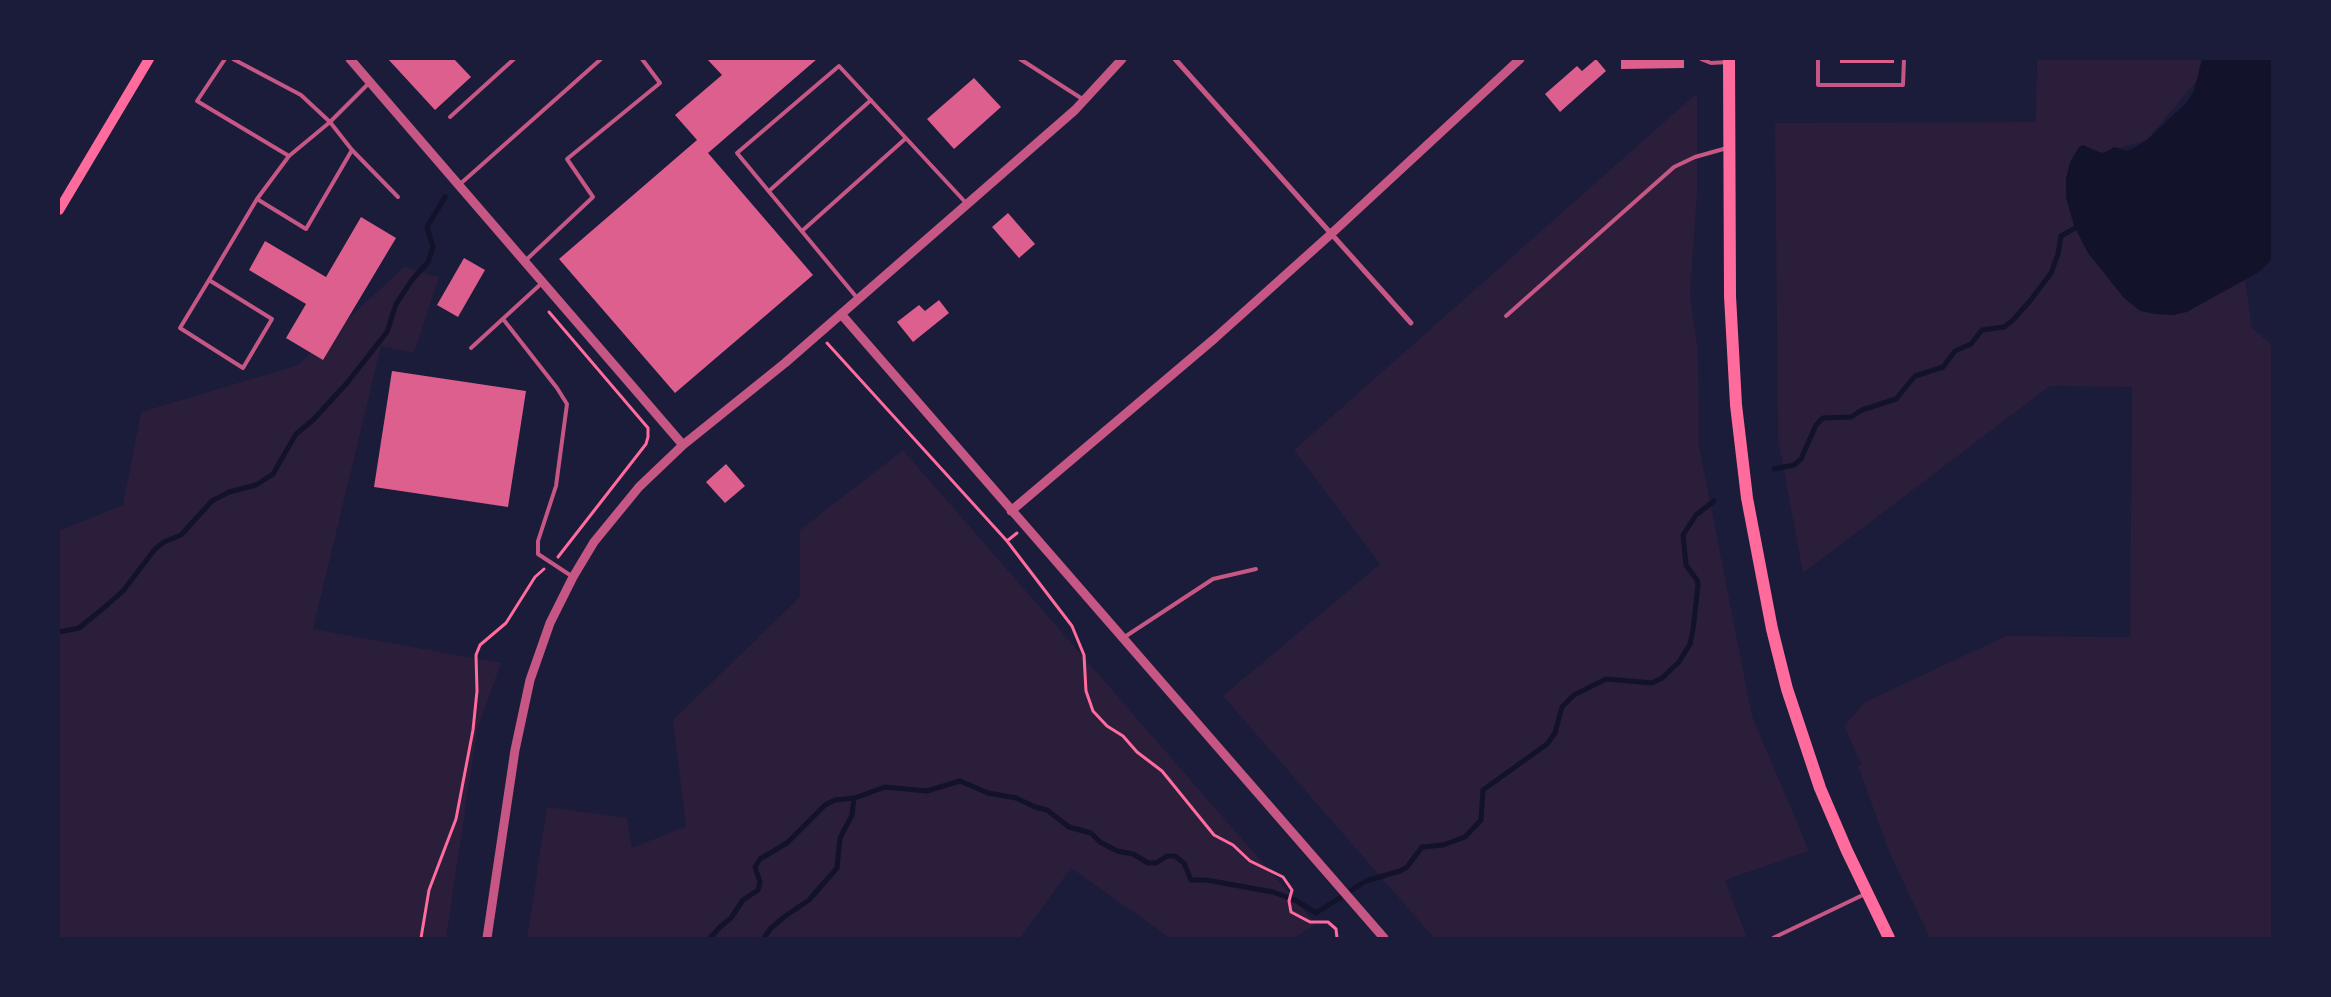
<!DOCTYPE html>
<html>
<head>
<meta charset="utf-8">
<style>
	body { margin:0 }
	#map { position:relative; width:2331px; height:997px; overflow:hidden; background:#1b1b3a; font-family:"Varela Round",sans-serif }
	canvas { display:block }
	.frame { position:absolute; inset:0; border:60px solid #1b1b3a; pointer-events:none }
</style>
</head>
<body>
<div id="map">
<canvas width="2331" height="997"></canvas>
<div class="frame"></div>
</div>
<script>
const ctx = document.querySelector('canvas').getContext('2d');
ctx.lineJoin = 'round';
function fillPath(path, color) { ctx.fillStyle = color; ctx.fill(path, 'evenodd'); }
const toPath = rows => new Path2D(rows.map(r => 'M' + r).join(''));
function trace(path, color, width, dash) { ctx.strokeStyle = color; ctx.lineWidth = width; ctx.lineCap = dash ? 'butt' : 'round'; ctx.setLineDash(dash || []); ctx.stroke(path); }
fillPath(toPath([
	[2037,59,2215,59,2147,140,2071,162,2140,311,2245,280,2252,328,2272,345,2272,938,1930,938,1890,854,1858,766,1861,764,1844,726,1865,702,2006,636,2130,637,2132,387,2050,386,1803,573,1778,439,1775,123,2036,122],
	[1697,93,1697,194,1690,296,1698,351,1699,445,1752,716,1809,851,1725,880,1747,938,1434,938,1223,696,1380,564,1294,450],
	[404,267,439,277,414,353,381,346,313,629,501,663,477,730,446,938,59,938,59,531,123,505,141,412,298,365],
	[903,450,1316,924,1294,938,1170,938,1071,868,1020,938,527,938,547,807,627,818,632,848,686,826,673,720,800,597,800,530]
]), '#2a1e3b');
fillPath(toPath([
	[2202,59,2272,59,2272,259,2259,272,2187,312,2173,315,2155,314,2140,311,2124,298,2088,253,2074,226,2066,197,2066,179,2070,162,2079,147,2083,145,2099,152,2104,153,2114,147,2127,151,2132,149,2147,140,2186,103,2194,91]
]), '#12122b');
trace(toPath([
	[1774,469,1794,465,1801,459,1816,425,1823,418,1851,417,1862,410,1896,399,1915,376,1943,367,1955,351,1971,344,1982,330,2004,327,2012,321,2030,301,2051,273,2058,254,2061,236,2079,226],
	[59,632,79,628,106,606,123,591,155,549,164,542,181,535,212,501,229,492,256,485,273,474,296,434,313,420,347,383,387,332,396,304,412,280,428,262,433,247,427,227,445,197],
	[710,938,720,927,731,918,743,900,758,890,760,882,755,867,760,859,787,843,825,805,835,800,855,798,885,787,927,791,960,781,988,793,1016,798,1035,807,1047,810,1069,827,1091,833,1100,842,1117,851,1133,854,1148,863,1156,863,1167,856,1175,856,1184,863,1191,880,1206,880,1273,892,1295,900,1316,913,1366,881,1400,871,1407,867,1422,847,1443,845,1465,837,1481,820,1483,790,1547,744,1555,733,1562,707,1574,695,1606,679,1652,683,1662,678,1679,662,1690,644,1693,630,1698,585,1697,580,1686,565,1683,535,1696,515,1714,501],
	[764,938,770,929,784,917,809,900,837,868,840,838,852,815,854,798]
]), '#12122b', 5);
fillPath(toPath([
	[388,59,454,59,471,77,435,110],
	[707,59,817,59,708,153,813,275,675,393,559,259,697,140,675,115,722,75],
	[1596,59,1606,71,1560,112,1545,94,1577,66,1582,71],
	[1621,59,1684,59,1684,68,1621,69],
	[1840,59,1894,59,1894,63,1840,63],
	[974,78,1001,107,954,149,927,119],
	[1008,213,1035,244,1019,258,992,227],
	[361,217,396,238,323,360,286,338,306,304,249,270,265,241,326,277],
	[464,258,485,270,458,317,437,305],
	[939,300,949,313,913,342,897,322,919,305,925,311],
	[392,371,526,391,508,507,374,487],
	[726,464,745,486,725,503,706,482]
]), '#dd5f8e');
trace(toPath([
	[549,312,648,428,648,437,646,444,558,557],
	[827,343,1007,541,1017,533],
	[1007,541,1072,626,1084,655,1086,691,1093,711,1107,726,1123,736,1137,752,1162,771,1214,835,1233,845,1250,861,1283,877,1292,890,1289,901,1291,912,1310,922,1328,922,1336,929,1337,938],
	[421,938,429,890,456,819,473,730,477,691,476,655,480,645,506,623,535,577,544,569]
]), '#ff6b9d', 3);
trace(toPath([
	[225,59,197,101,289,156],
	[233,59,301,95,330,122,352,150,398,197],
	[1020,59,1084,100],
	[1701,59,1711,63,1728,62],
	[1818,59,1818,85,1903,85,1904,59],
	[450,117,514,59],
	[459,185,601,59],
	[769,191,871,100],
	[257,199,306,229,352,150],
	[802,231,905,139],
	[525,261,593,197,567,159,660,83,642,59],
	[209,280,272,319,243,368,180,328,209,280,257,199,289,156,330,122,370,82],
	[858,299,737,153,839,66,967,204],
	[1506,316,1674,167,1695,157,1727,148],
	[503,319,557,388,567,404,556,486,538,541,538,554,573,577],
	[471,348,543,282],
	[1123,638,1213,579,1256,569],
	[1773,938,1865,894]
]), '#c65784', 4);
trace(toPath([
	[1175,59,1411,323]
]), '#c65784', 5);
trace(toPath([
	[350,59,683,445],
	[841,314,1384,938],
	[1011,511,1214,339,1331,234,1520,59],
	[487,938,515,750,530,680,550,623,573,577,594,542,639,487,683,445,785,363,1075,110,1122,59]
]), '#c65784', 9);
trace(toPath([
	[59,210,149,59]
]), '#ff6b9d', 10);
trace(toPath([
	[1729,59,1730,296,1736,405,1747,498,1772,629,1787,689,1820,788,1847,851,1889,938]
]), '#ff6b9d', 12);
</script>
</body>
</html>
